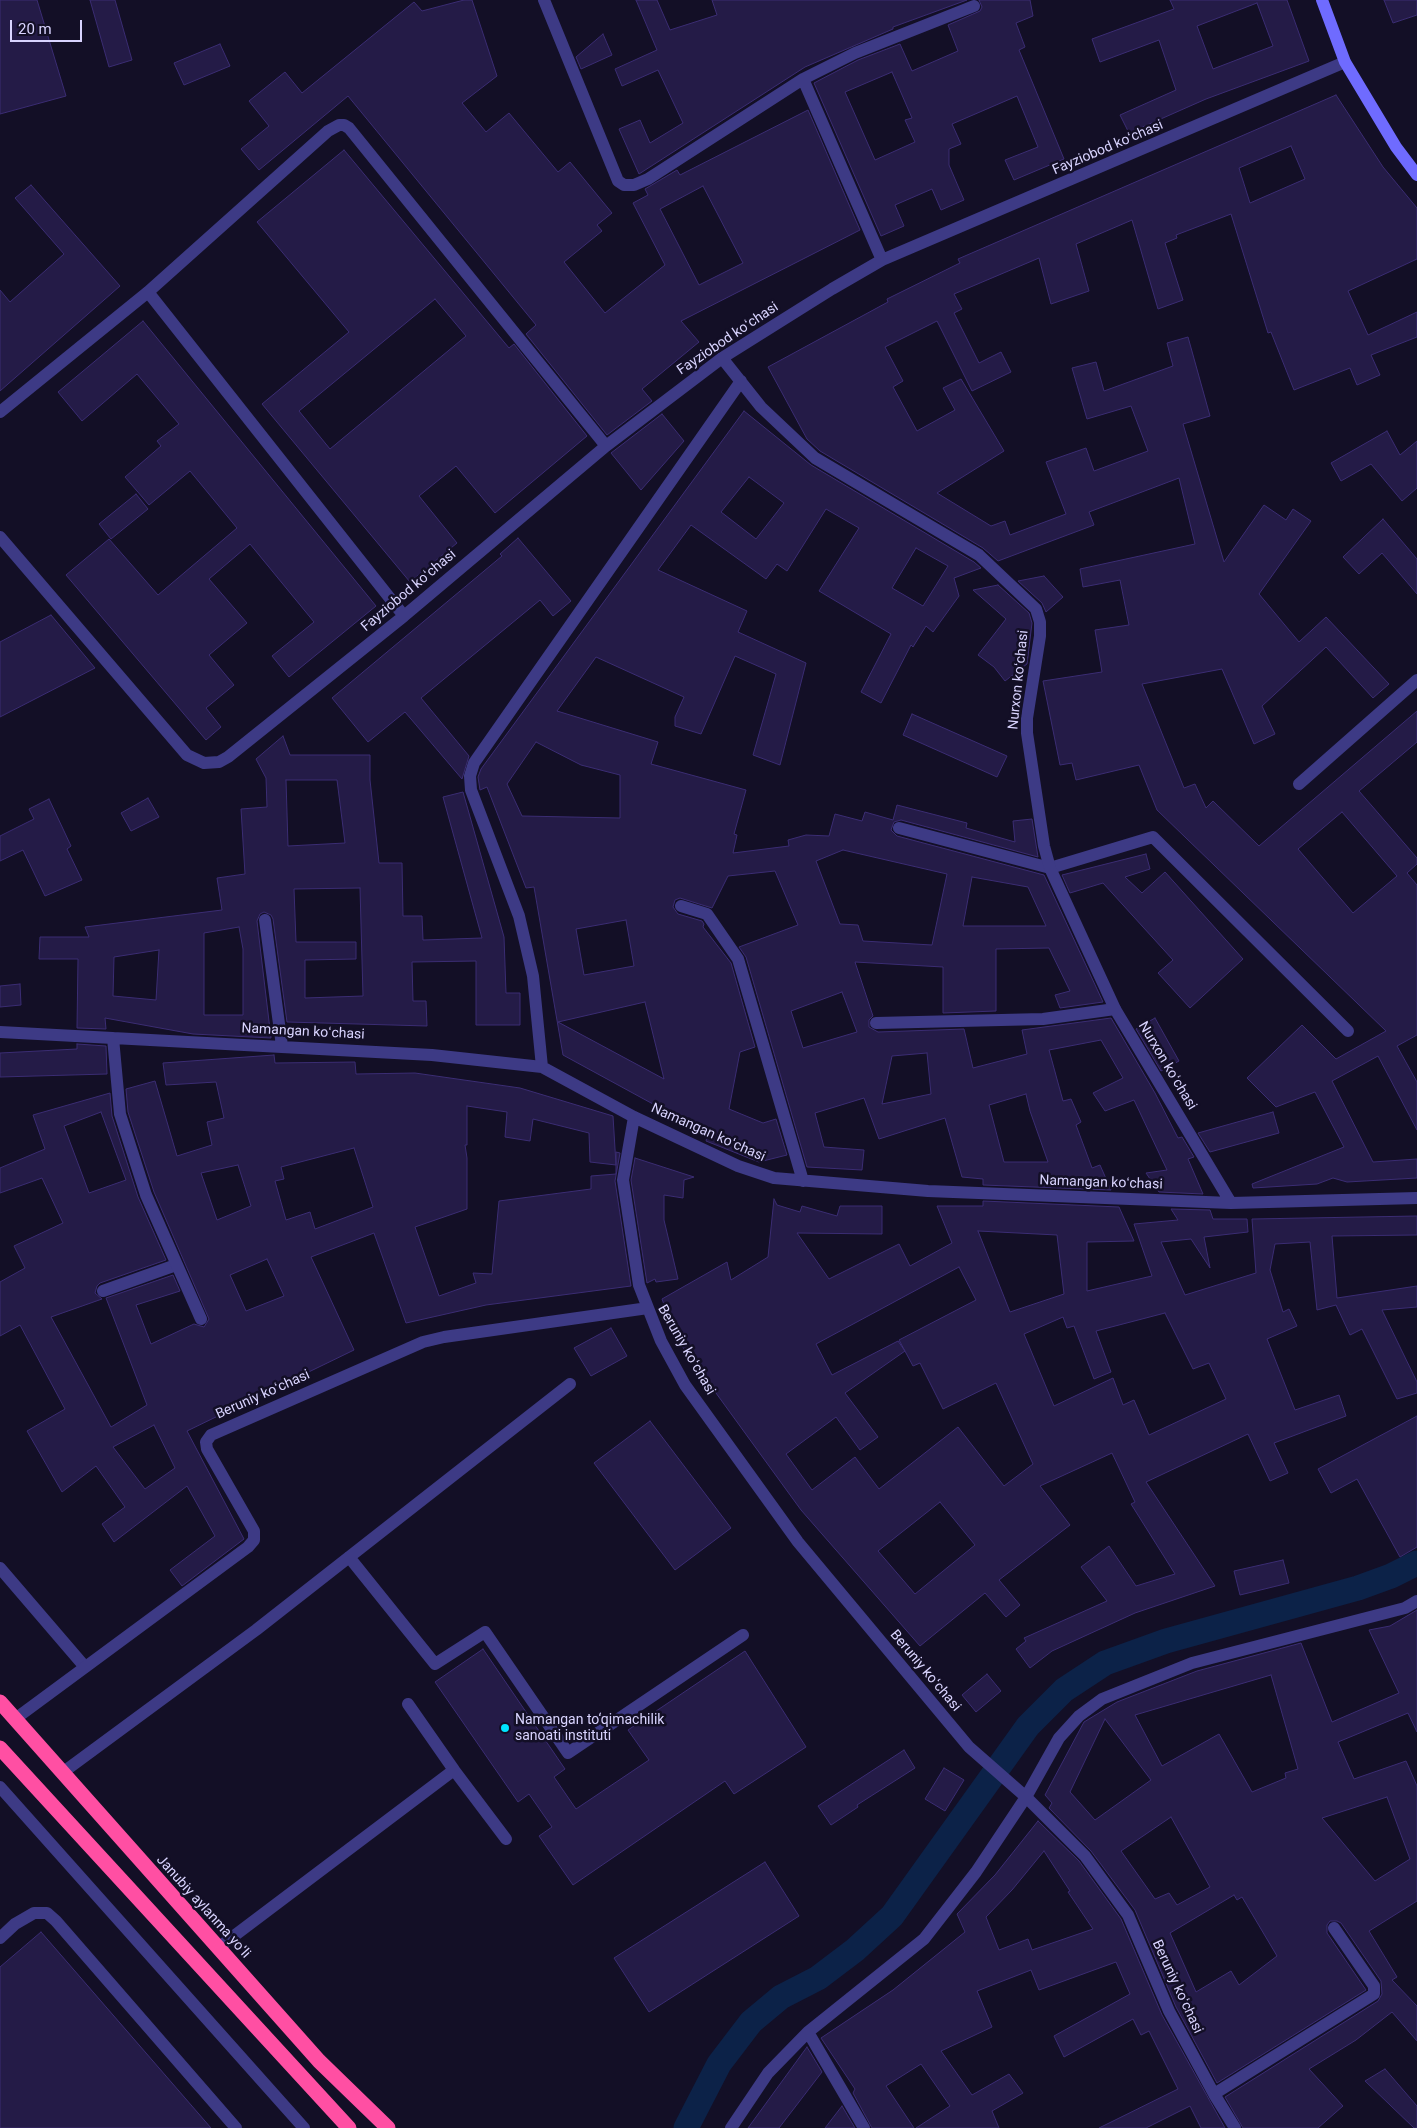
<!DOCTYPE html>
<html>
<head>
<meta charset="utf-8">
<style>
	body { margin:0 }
	#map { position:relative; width:1417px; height:2128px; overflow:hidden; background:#130f26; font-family:Roboto,sans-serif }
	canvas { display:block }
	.scale { position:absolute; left:10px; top:20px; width:72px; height:22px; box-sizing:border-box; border:2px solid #d9d4ff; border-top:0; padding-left:6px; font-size:15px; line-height:18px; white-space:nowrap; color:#d9d4ff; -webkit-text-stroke:4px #130f26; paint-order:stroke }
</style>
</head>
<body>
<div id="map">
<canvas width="1417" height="2128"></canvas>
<div class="scale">20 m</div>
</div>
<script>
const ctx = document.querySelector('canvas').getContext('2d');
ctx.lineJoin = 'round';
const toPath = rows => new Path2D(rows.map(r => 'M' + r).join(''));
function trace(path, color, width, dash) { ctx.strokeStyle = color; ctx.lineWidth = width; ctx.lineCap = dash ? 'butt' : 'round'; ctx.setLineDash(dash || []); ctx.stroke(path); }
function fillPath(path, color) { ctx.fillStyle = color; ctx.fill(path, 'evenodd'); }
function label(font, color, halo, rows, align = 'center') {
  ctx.font = font + ' Roboto,sans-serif'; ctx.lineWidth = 5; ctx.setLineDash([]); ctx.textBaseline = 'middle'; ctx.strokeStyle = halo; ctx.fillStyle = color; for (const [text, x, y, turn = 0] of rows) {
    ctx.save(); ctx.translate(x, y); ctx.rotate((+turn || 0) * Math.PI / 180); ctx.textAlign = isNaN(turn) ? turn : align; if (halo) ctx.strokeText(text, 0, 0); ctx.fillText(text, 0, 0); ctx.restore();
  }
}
trace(toPath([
	[686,2128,719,2064,751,2022,781,1997,818,1978,855,1950,892,1916,1028,1726,1064,1690,1105,1663,1166,1641,1358,1588,1391,1576,1417,1563]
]), '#0c2248', 25);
const building = toPath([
	[0,0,37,0,66,96,0,114,0,0],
	[90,0,115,0,132,60,109,67,90,0],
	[464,0,472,0,497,76,462,103,486,132,509,113,558,172,570,162,612,213,597,225,602,231,564,262,605,313,665,265,633,203,648,195,645,189,677,170,680,175,808,110,860,230,681,321,699,342,642,389,652,401,607,435,526,334,536,325,348,96,259,170,241,149,269,126,249,101,285,72,302,93,414,2,422,11,464,0],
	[703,186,743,263,699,285,660,209,703,186],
	[636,0,657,0,670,30,717,15,712,0,967,0,893,27,893,29,805,67,639,174,619,129,640,120,650,143,683,123,658,70,622,86,615,69,657,50,636,0],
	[979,0,1030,0,1033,16,1016,23,1025,47,1019,50,1064,159,1014,180,1005,160,1038,147,1017,96,952,124,961,144,949,149,949,165,964,200,941,210,932,189,895,205,904,226,881,236,814,83,858,60,900,44,912,71,958,51,948,25,980,11,982,7,979,0],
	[892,72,912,118,905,120,915,142,875,160,845,92,892,72],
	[1170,0,1287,0,1309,61,1206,99,1129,133,1120,115,1176,90,1159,40,1100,62,1092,39,1174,9,1170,0],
	[1257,3,1273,46,1213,69,1197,26,1257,3],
	[1384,0,1417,0,1417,15,1393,23,1384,0],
	[603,34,612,55,581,69,576,57,603,34],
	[220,44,230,66,184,85,174,63,220,44],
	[1336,95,1383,167,1417,208,1417,259,1348,291,1368,335,1417,312,1417,337,1371,355,1380,375,1357,385,1350,368,1294,390,1271,332,1268,333,1231,214,1176,235,1177,238,1165,243,1183,300,1158,309,1132,220,1076,244,1089,291,1051,304,1039,258,954,294,962,309,954,313,979,363,1001,352,1011,372,972,391,937,321,885,347,903,381,893,387,917,431,955,410,943,388,961,379,1004,451,937,493,991,526,1005,521,1010,535,1066,514,1046,462,1086,448,1094,471,1148,451,1131,406,1087,419,1072,368,1096,362,1104,391,1173,366,1167,343,1188,337,1210,416,1183,424,1224,562,1264,505,1286,520,1293,509,1311,521,1259,594,1299,642,1326,617,1389,684,1373,698,1326,647,1262,706,1275,734,1254,744,1222,669,1142,684,1184,788,1195,784,1206,808,1213,801,1259,846,1417,711,1417,742,1359,791,1417,858,1417,864,1407,873,1417,885,1417,1035,1397,1046,1417,1082,1417,1130,1378,1056,1332,1081,1373,1162,1417,1159,1417,1178,1347,1182,1333,1178,1317,1184,1253,1188,1252,1184,1344,1147,1315,1092,1276,1107,1247,1078,1302,1025,1336,1059,1386,1031,1157,810,1139,765,1076,780,1072,763,1060,765,1043,681,1102,672,1095,630,1129,625,1120,580,1083,587,1080,569,1195,544,1179,478,1089,512,1094,525,998,561,983,548,820,451,807,439,768,367,888,302,887,299,960,263,958,259,1336,95],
	[1291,146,1305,179,1250,203,1239,168,1291,146],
	[1342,812,1397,876,1353,913,1298,849,1342,812],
	[344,150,509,348,514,344,587,436,495,513,456,466,419,496,457,543,410,582,262,404,349,332,257,222,344,150],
	[435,299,466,336,330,449,299,411,435,299],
	[31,185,120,286,0,391,0,290,10,302,64,254,15,198,31,185],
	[143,321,376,606,289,677,272,656,314,622,250,544,209,579,247,623,209,655,234,685,206,708,221,727,206,740,66,575,109,539,158,595,237,528,190,471,149,505,125,477,161,446,157,441,179,424,137,374,82,421,58,392,143,321],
	[744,411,811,465,974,562,981,568,954,578,959,596,933,632,926,626,913,647,911,645,881,703,861,692,891,634,819,591,859,528,826,509,787,571,777,564,766,579,691,525,658,570,747,611,738,632,806,663,780,765,753,755,776,674,735,656,701,734,675,726,675,717,684,697,596,657,557,711,658,742,651,764,746,790,734,834,737,835,733,853,789,846,788,840,806,835,829,836,835,814,862,821,865,812,893,820,897,805,967,823,966,828,1015,842,1013,821,1032,819,1038,857,901,820,894,822,891,830,897,836,1044,875,1103,1002,1060,1008,1055,995,1070,991,1049,948,996,949,996,1011,943,1013,943,967,855,962,873,1016,869,1020,869,1027,878,1032,964,1029,973,1068,1027,1054,1022,1030,1111,1018,1155,1093,1178,1138,1182,1137,1194,1157,1188,1159,1203,1194,1159,1192,1146,1173,1167,1170,1134,1100,1105,1111,1093,1093,1123,1078,1101,1040,1049,1050,1063,1101,1071,1099,1081,1122,1076,1125,1092,1168,1100,1165,1111,1190,983,1185,983,1179,962,1177,945,1118,879,1139,864,1098,815,1113,824,1147,864,1150,862,1170,807,1167,746,957,739,947,798,925,775,871,728,876,712,908,680,898,675,900,673,907,678,914,702,921,704,924,703,927,731,963,755,1047,740,1052,729,1109,763,1123,776,1119,787,1155,759,1162,706,1141,708,1134,563,1055,534,887,526,888,487,787,480,790,478,777,481,769,744,411],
	[749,477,784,503,756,539,721,512,749,477],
	[916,548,948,566,923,606,892,588,916,548],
	[536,742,581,765,620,775,620,818,522,816,507,784,536,742],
	[843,850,947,874,932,945,863,941,858,925,840,924,816,861,843,850],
	[972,877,1028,887,1046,926,963,926,972,877],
	[626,920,634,966,584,975,576,929,626,920],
	[842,992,857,1032,803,1048,791,1011,842,992],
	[645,1002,664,1079,558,1022,645,1002],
	[927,1053,931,1094,882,1104,892,1056,927,1053],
	[1026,1094,1030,1111,1048,1162,1004,1162,989,1105,1026,1094],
	[662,414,684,441,641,490,611,453,662,414],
	[1387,431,1400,455,1417,441,1417,488,1402,501,1371,464,1341,481,1331,463,1387,431],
	[136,494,148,509,111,539,99,524,136,494],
	[1383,519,1417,559,1417,594,1382,553,1359,574,1343,557,1383,519],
	[518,538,571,601,553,616,540,600,421,698,469,756,462,779,405,712,368,742,332,698,502,556,500,554,518,538],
	[1044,576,1063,597,1046,612,1042,603,1018,581,1044,576],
	[998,585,1029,613,1032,623,1027,664,1005,681,994,667,978,655,1006,619,973,590,998,585],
	[51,615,95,668,0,717,0,642,51,615],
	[912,714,1007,756,997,777,903,735,912,714],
	[283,736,290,755,370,755,370,780,379,863,402,863,403,916,422,916,423,940,482,938,443,797,463,792,504,937,506,993,520,993,520,1025,476,1025,476,961,412,962,413,1001,426,1001,427,1026,287,1022,273,919,271,915,264,912,260,914,257,921,271,1038,193,1034,105,1018,106,1029,77,1028,78,959,39,959,40,937,89,937,85,927,222,910,217,878,245,874,241,809,267,807,266,778,256,759,283,736],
	[286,780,337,780,345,843,288,846,286,780],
	[360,888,363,996,305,998,305,960,356,959,356,942,296,942,294,889,360,888],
	[239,927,243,949,243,1015,204,1015,204,933,239,927],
	[159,950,156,1000,113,996,114,957,159,950],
	[148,798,159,817,131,831,121,813,148,798],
	[49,799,71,846,67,849,82,880,45,896,23,850,0,861,0,836,34,819,29,809,49,799],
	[1146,854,1150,869,1125,877,1142,893,1165,872,1243,959,1190,1008,1158,973,1173,960,1103,883,1070,893,1062,875,1146,854],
	[20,984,21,1005,0,1007,0,986,20,984],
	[1155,1018,1179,1061,1161,1071,1136,1029,1155,1018],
	[77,1044,106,1046,107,1074,0,1077,0,1053,77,1049,77,1044],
	[274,1055,275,1063,355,1062,356,1074,415,1073,520,1088,613,1116,616,1165,616,1152,620,1153,615,1181,631,1286,486,1305,406,1323,374,1233,311,1257,354,1350,187,1431,244,1539,182,1586,170,1570,215,1536,187,1486,114,1542,102,1524,125,1507,96,1466,62,1492,27,1431,65,1409,20,1325,0,1336,0,1282,25,1268,14,1246,63,1223,42,1178,0,1193,0,1168,45,1149,33,1115,110,1093,112,1116,138,1197,166,1260,100,1283,97,1286,95,1293,102,1299,51,1317,111,1427,147,1405,106,1298,173,1275,180,1291,136,1305,151,1344,194,1324,204,1327,209,1319,154,1192,128,1112,126,1089,155,1081,177,1156,212,1145,207,1122,224,1118,216,1082,166,1085,163,1063,274,1055],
	[467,1106,507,1112,505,1137,530,1141,533,1119,589,1133,590,1162,616,1165,616,1174,591,1176,591,1189,499,1201,492,1274,473,1273,476,1283,439,1296,415,1227,467,1209,467,1158,465,1145,467,1145,467,1106],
	[101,1112,126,1180,89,1193,64,1126,101,1112],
	[354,1148,373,1207,315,1229,310,1212,286,1220,275,1181,284,1179,281,1167,354,1148],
	[238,1165,251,1206,217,1220,201,1173,238,1165],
	[267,1259,284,1296,246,1311,230,1275,267,1259],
	[154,1425,175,1468,145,1489,113,1447,154,1425],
	[1273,1112,1279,1133,1210,1152,1198,1133,1273,1112],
	[635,1158,694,1177,684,1180,683,1198,664,1195,664,1220,678,1279,656,1282,655,1279,647,1283,631,1180,635,1158],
	[774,1199,777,1205,800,1212,802,1206,837,1216,840,1206,882,1206,882,1234,797,1233,829,1279,899,1244,910,1266,952,1243,937,1206,983,1206,983,1201,1119,1207,1134,1241,1087,1242,1087,1291,1152,1276,1134,1224,1178,1220,1171,1209,1210,1210,1213,1219,1247,1219,1248,1232,1204,1237,1210,1268,1191,1239,1161,1242,1185,1295,1256,1273,1252,1219,1417,1216,1417,1235,1332,1236,1337,1298,1417,1286,1417,1307,1382,1310,1417,1382,1417,1393,1397,1399,1362,1329,1350,1335,1336,1305,1317,1310,1310,1242,1275,1244,1270,1270,1283,1312,1289,1309,1297,1326,1267,1339,1295,1410,1339,1395,1346,1416,1274,1443,1288,1473,1270,1481,1248,1434,1146,1482,1215,1586,1135,1613,1052,1651,1030,1668,1016,1649,1026,1641,1024,1638,1107,1601,1081,1567,1109,1546,1136,1586,1175,1574,1131,1504,1135,1502,1112,1453,1040,1486,1070,1525,999,1580,1020,1605,1006,1617,985,1593,920,1646,801,1510,676,1338,662,1299,727,1262,731,1280,768,1257,774,1199],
	[978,1231,1057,1235,1064,1294,1010,1312,978,1231],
	[959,1267,976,1300,899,1340,913,1366,920,1363,943,1409,996,1383,1033,1464,1004,1486,958,1427,879,1489,855,1457,812,1490,786,1454,836,1417,860,1450,878,1437,845,1393,905,1351,898,1341,832,1375,816,1344,959,1267],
	[1165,1313,1193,1369,1209,1363,1226,1399,1149,1435,1134,1400,1123,1405,1113,1378,1054,1406,1024,1334,1063,1317,1067,1328,1074,1326,1094,1379,1111,1372,1096,1331,1165,1313],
	[940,1502,975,1545,915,1594,878,1551,940,1502],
	[611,1328,627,1356,591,1376,574,1348,611,1328],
	[1417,1416,1417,1547,1400,1557,1357,1479,1331,1493,1318,1469,1417,1416],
	[650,1421,731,1528,675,1570,594,1463,650,1421],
	[1283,1560,1289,1583,1240,1595,1234,1571,1283,1560],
	[1417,1610,1417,1732,1408,1713,1338,1742,1354,1779,1406,1761,1417,1786,1417,1901,1369,1931,1397,1977,1392,1980,1417,2006,1417,2041,1392,2012,1356,2040,1309,2069,1343,2106,1318,2128,1243,2128,1225,2097,1378,2001,1382,1994,1381,1981,1341,1923,1337,1921,1330,1921,1327,1925,1327,1933,1366,1990,1217,2083,1176,2007,1135,1910,1091,1851,1049,1808,1052,1803,1045,1795,1084,1722,1117,1702,1197,1671,1301,1643,1332,1722,1399,1693,1369,1630,1390,1626,1417,1610],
	[1271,1675,1298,1769,1285,1773,1286,1778,1252,1792,1219,1734,1162,1766,1135,1715,1271,1675],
	[1105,1719,1151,1780,1095,1820,1070,1792,1105,1719],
	[1387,1797,1410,1859,1375,1881,1322,1818,1387,1797],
	[1171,1817,1210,1887,1177,1905,1169,1893,1155,1899,1121,1851,1171,1817],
	[1234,1895,1237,1900,1242,1897,1277,1956,1239,1985,1231,1971,1196,1992,1170,1933,1234,1895],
	[483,1649,565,1769,554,1777,576,1809,649,1760,628,1730,745,1651,806,1747,734,1794,725,1781,573,1885,539,1836,552,1827,529,1794,518,1802,435,1682,483,1649],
	[987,1674,1001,1691,976,1712,962,1695,987,1674],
	[904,1750,915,1768,857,1805,858,1807,831,1825,818,1806,904,1750],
	[944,1768,964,1780,945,1811,925,1799,944,1768],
	[1038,1821,1079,1861,1121,1919,1162,2015,1225,2128,1201,2128,1190,2106,1146,2128,1099,2128,1178,2089,1149,2031,1141,2035,1133,2019,1064,2057,1054,2036,1130,1994,1116,1962,1039,1990,1031,1970,977,1991,992,2027,941,2051,972,2095,1009,2074,1023,2093,992,2111,999,2128,916,2128,950,2106,921,2064,886,2086,914,2128,872,2128,853,2093,855,2089,821,2038,893,1990,965,1932,957,1914,995,1875,1038,1821],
	[1044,1851,1070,1891,1068,1892,1093,1929,1032,1950,1028,1939,999,1950,986,1917,1012,1890,1044,1851],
	[765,1862,799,1916,649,2012,614,1958,765,1862],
	[41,1932,159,2068,211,2128,0,2128,0,1967,41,1932],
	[807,2047,822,2072,779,2128,748,2128,807,2047],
	[1385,2069,1417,2106,1417,2128,1414,2128,1365,2081,1385,2069],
	[842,2106,855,2128,825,2128,842,2106]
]);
fillPath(building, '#241b47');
trace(building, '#3b2d73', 1);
trace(toPath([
	[899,828,1050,868,1153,837,1348,1031],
	[876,1023,1043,1019,1115,1009],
	[103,1291,176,1265],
	[349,1557,435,1664,485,1632,568,1753,743,1635],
	[0,1568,85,1667],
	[454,1770,506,1839],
	[62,1773,256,1630,570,1384],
	[0,1787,304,2128],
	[0,1938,15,1924,34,1913,47,1913,56,1921,236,2128],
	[218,1948,454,1770,408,1704]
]), '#3d3a85', 12);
trace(toPath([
	[544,0,618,181,624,185,634,185,648,179,803,79,855,53,974,6],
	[803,79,882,260],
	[148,292,404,616],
	[722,358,761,407,815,458,979,555,1036,609,1040,622,1040,636,1027,718,1027,733,1044,846,1050,868,1115,1009,1231,1203],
	[0,412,148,292,328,131,339,125,344,125,349,128,606,446],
	[0,537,187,755,204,763,219,762,228,757,404,616,606,446,722,358,832,289,882,260,1345,62],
	[1299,784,1417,680],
	[681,906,707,914,738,959,803,1181],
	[265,920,282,1046],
	[0,1032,432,1055,542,1067,634,1117,738,1166,774,1178,928,1191,1231,1203,1417,1198],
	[113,1038,120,1114,146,1195,201,1319],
	[542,1067,533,976,519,916,471,790,470,776,474,763,741,381],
	[634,1117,623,1180,639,1285,648,1308],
	[15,1719,248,1547,254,1540,254,1531,207,1449,206,1442,211,1435,423,1342,444,1337,648,1308,661,1341,685,1385,798,1542,969,1747,1026,1797,1085,1856,1128,1915,1169,2011,1214,2094,1235,2128],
	[808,2032,864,2128],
	[1214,2094,1374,1994,1374,1986,1334,1928],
	[731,2128,768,2073,808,2032,924,1939,976,1872,1026,1797,1059,1738,1079,1716,1102,1699,1192,1663,1405,1608,1417,1601]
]), '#3d3a85', 12);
trace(toPath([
	[1322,0,1345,62,1396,147,1417,175]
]), '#6f6bff', 12);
trace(toPath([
	[0,1702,319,2061,388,2128],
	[0,1748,349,2128]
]), '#ff4fa3', 15);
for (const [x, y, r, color] of [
	[505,1728,5,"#00e5ff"]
]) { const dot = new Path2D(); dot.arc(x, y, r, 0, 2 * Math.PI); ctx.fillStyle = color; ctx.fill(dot); trace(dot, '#130f26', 2); }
label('14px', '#d9d4ff', '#130f26', [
	["Fayziobod koʻchasi",1108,148,-23],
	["Fayziobod koʻchasi",728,339,-34],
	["Fayziobod koʻchasi",409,591,-40],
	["Nurxon koʻchasi",1019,680,-84],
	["Namangan koʻchasi",303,1032,3],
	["Nurxon koʻchasi",1167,1066,59],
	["Namangan koʻchasi",708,1133,24],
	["Namangan koʻchasi",1101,1183,2],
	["Beruniy koʻchasi",686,1350,60],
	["Beruniy koʻchasi",263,1395,-24],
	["Beruniy koʻchasi",925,1671,50],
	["Janubiy aylanma yoʻli",203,1907,48],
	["Beruniy koʻchasi",1177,1987,65]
]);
label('14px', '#d9d4ff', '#130f26', [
	["Namangan to‘qimachilik",515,1720],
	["sanoati instituti",515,1736]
], 'left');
</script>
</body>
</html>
